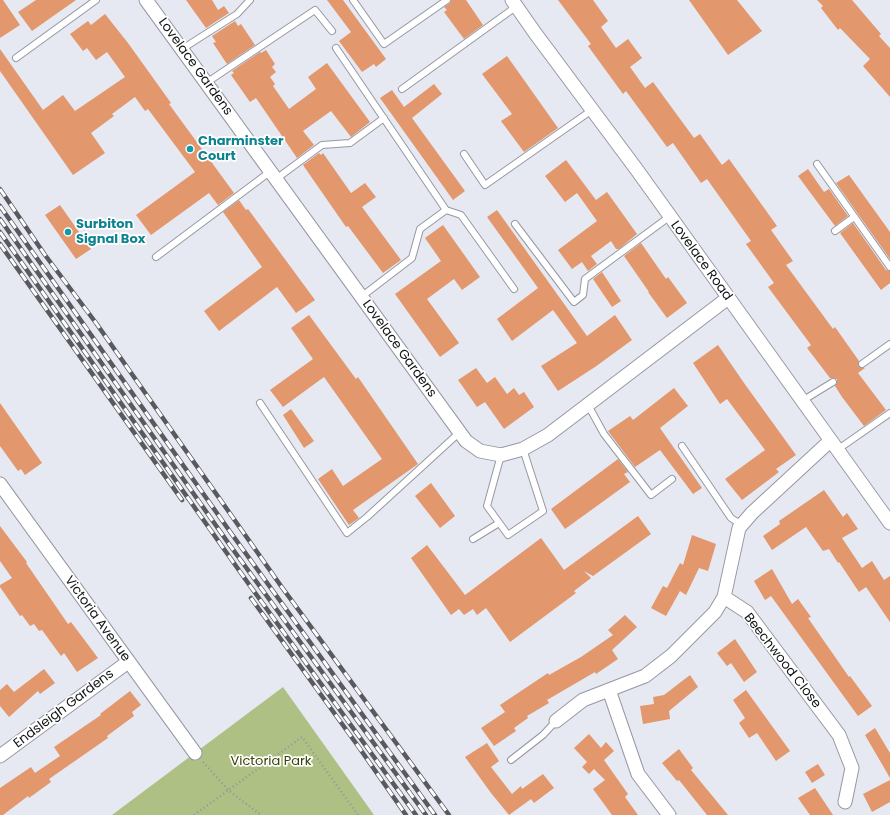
<!DOCTYPE html>
<html>
<head>
<meta charset="utf-8">
<style>
	body { margin:0 }
	canvas { display:block; background:#e6e8f2 }
</style>
</head>
<body>
<canvas width="890" height="815"></canvas>
<script>
const ctx = document.querySelector('canvas').getContext('2d');
ctx.lineJoin = 'round';
function fillPath(path, color) { ctx.fillStyle = color; ctx.fill(path, 'evenodd'); }
const toPath = rows => new Path2D(rows.map(r => 'M' + r).join(''));
function trace(path, color, width, dash) { ctx.strokeStyle = color; ctx.lineWidth = width; ctx.lineCap = dash ? 'butt' : 'round'; ctx.setLineDash(dash || []); ctx.stroke(path); }
function label(font, color, halo, rows, align = 'center') {
  ctx.font = font + ' Poppins,sans-serif'; ctx.lineWidth = 3.5; ctx.setLineDash([]); ctx.textBaseline = 'middle'; ctx.strokeStyle = halo; ctx.fillStyle = color; for (const [text, x, y, turn = 0] of rows) {
    ctx.save(); ctx.translate(x, y); ctx.rotate((+turn || 0) * Math.PI / 180); ctx.textAlign = isNaN(turn) ? turn : align; if (halo) ctx.strokeText(text, 0, 0); ctx.fillText(text, 0, 0); ctx.restore();
  }
}
fillPath(toPath([
	[283,687,374,815,112,815]
]), '#afc084');
fillPath(toPath([
	[0,0,3,0,20,25,0,38],
	[36,0,76,0,32,31,18,12],
	[186,0,212,0,218,10,224,6,229,13,206,28],
	[327,0,343,0,386,59,376,67,374,64,362,72,339,41,351,32],
	[451,0,466,0,483,25,464,39,444,12,447,10,444,7,450,3],
	[558,0,593,0,608,21,601,27,616,48,628,39,642,58,630,67,645,88,653,82,694,138,700,134,722,165,729,159,777,226,771,230,793,261,786,265,833,329,835,327,859,361,858,364,859,367,865,368,858,373,886,410,864,426,842,397,835,386,837,382,837,379,833,378,830,378,807,348,811,345,768,287,774,283,746,244,751,241,707,179,701,183,673,143,667,147,626,91,623,94,588,46,591,44],
	[689,0,737,0,762,31,728,55],
	[817,0,852,0,881,34,879,36,890,48,890,97,863,66,870,59,840,28,838,30,821,8,823,6],
	[105,14,128,43,171,103,169,104,234,193,218,205,209,193,151,235,136,215,195,172,148,109,145,111,135,97,112,114,114,116,91,133,105,153,73,175,0,71,0,49,43,110,63,95,75,111,125,77,107,52,96,60,87,48,83,51,70,34,88,21,91,25],
	[235,21,238,26,241,24,255,45,227,64,213,43,216,42,212,36],
	[266,50,275,64,272,67,276,72,270,77,275,84,273,86,289,109,316,89,308,77,327,63,370,122,351,137,331,111,303,131,314,145,297,158,256,98,250,102,231,75,234,73,232,71,260,52,261,53],
	[507,56,558,128,524,152,501,121,512,114,482,74],
	[434,84,442,94,412,118,465,191,453,200,380,98,392,90,404,107],
	[319,153,321,155,323,153,351,193,365,183,376,197,362,207,401,260,383,273,348,226,346,227,303,165],
	[566,160,596,200,607,192,637,234,619,249,616,249,611,241,591,256,597,264,588,271,582,262,572,269,558,250,597,221,577,193,565,202,545,176],
	[808,169,824,192,829,189,848,216,835,226,798,176],
	[849,175,890,232,890,259,836,183],
	[239,200,246,210,248,209,315,300,296,313,277,287,219,331,204,311,262,267,223,212],
	[60,205,91,249,76,259,45,215],
	[497,210,587,336,615,315,632,340,595,367,558,391,541,366,577,343,553,310,512,341,497,319,538,288,487,217],
	[853,223,886,270,890,271,890,283,881,290,840,233],
	[443,225,480,277,462,290,454,279,427,299,459,343,440,357,395,294,441,261,425,238],
	[641,243,666,279,668,277,687,303,667,318,648,292,649,292,624,256],
	[602,272,621,301,612,307,593,279],
	[309,315,356,379,358,377,418,464,353,510,359,518,349,525,318,479,332,469,343,486,382,459,324,377,283,407,270,390,313,359,291,328],
	[718,345,744,383,796,455,776,469,779,472,742,500,725,479,765,450,727,399,720,404,693,363],
	[476,368,487,383,495,377,507,394,514,388,519,395,524,392,534,407,504,429,485,402,477,407,458,380],
	[674,388,688,406,660,428,702,488,693,494,660,450,635,467,608,431,630,416,633,420],
	[0,403,42,463,25,475,21,469,18,471,0,446],
	[291,409,314,441,304,448,283,415],
	[618,459,628,472,624,474,630,482,565,529,551,509],
	[431,483,455,516,440,528,415,496],
	[824,490,843,517,847,513,858,529,842,538,862,568,872,561,884,580,890,576,890,622,866,587,859,592,839,562,838,563,829,549,823,551,806,527,772,550,763,536,780,524,779,521],
	[638,516,651,534,593,576,584,571,591,578,574,591,576,593,510,642,486,608,477,615,473,609,464,615,459,609,451,615,411,558,427,545,465,595,541,538,564,570],
	[0,526,27,562,26,563,68,624,71,622,98,658,77,672,64,653,61,656,42,630,39,631,34,624,30,626,22,615,20,616,0,587,0,585,12,578,0,561],
	[692,535,716,544,708,571,699,568,686,595,680,591,666,616,651,608,663,586,667,588,680,563,683,565],
	[772,569,792,604,798,599,811,617,808,618,849,677,850,676,872,706,858,716,771,596,765,600,754,581],
	[625,615,637,627,612,650,618,659,596,674,595,672,547,700,549,703,527,716,528,718,514,728,516,731,494,746,481,728,505,712,500,705,548,673,549,675,581,657,613,635,608,630],
	[735,639,757,672,744,682,731,663,727,666,717,653],
	[44,669,55,683,40,694,38,691,9,717,0,706,0,690,7,684,14,692],
	[690,675,698,687,669,711,670,719,643,724,640,706,654,704,653,697,664,695],
	[746,690,790,751,776,761,757,733,749,738,739,723,745,718,733,700],
	[130,691,141,705,132,712,134,716,107,736,108,738,49,779,51,782,29,798,28,796,3,815,0,815,0,788,31,767,35,773,60,756,54,747,101,715,100,714],
	[875,728,890,753,890,778,865,735],
	[589,734,601,748,606,742,614,751,604,760,628,794,625,797,638,815,612,815,593,789,605,780,594,769,589,774,582,767,587,762,574,748],
	[487,743,499,761,491,767,512,794,521,786,522,789,543,774,554,788,534,803,531,799,509,815,491,793,465,757],
	[679,749,693,768,691,770,728,815,707,815,679,780,677,781,662,763],
	[818,764,825,775,812,783,805,772],
	[890,780,890,802,872,812,863,794],
	[815,788,833,815,810,815,798,798]
]), '#e2976d');
const service = toPath([
	[353,0,384,44,447,0],
	[336,48,446,210,420,229,412,258,361,297],
	[182,49,237,14,250,0],
	[16,58,96,0],
	[206,83,315,10,332,31],
	[402,89,517,6],
	[464,154,485,185,592,110],
	[817,164,890,267],
	[276,179,322,145,350,143,384,118],
	[446,210,461,215,514,289],
	[515,224,574,302,583,295,585,279,669,217],
	[835,231,854,217],
	[156,257,271,171],
	[862,364,890,344],
	[802,401,833,382],
	[260,403,347,533,367,517,460,432],
	[588,405,604,434,651,495,672,479],
	[682,446,731,518,742,525],
	[837,450,890,413],
	[501,455,487,506,508,535,543,511,523,449],
	[473,539,499,523],
	[511,760,543,735,556,721]
]);
const minor = toPath([
	[146,0,466,441,480,451,501,455,523,449,548,435,728,298],
	[512,0,535,33,637,170,890,523],
	[830,441,752,513,739,528,724,597,747,612,839,735,852,768,845,802],
	[0,484,195,753],
	[609,690,638,774,669,815],
	[556,721,583,700,645,676,671,656,715,612,724,597],
	[0,756,128,662]
]);
trace(service, '#9698a2', 8);
trace(minor, '#9698a2', 15);
trace(toPath([
	[203,762,228,790,261,815],
	[194,815,302,737,358,815]
]), '#93949c', 2.5, [1, 3]);
trace(service, '#fff', 6);
trace(minor, '#fff', 13);
const rail = toPath([
	[0,189,45,255,96,323,281,586,449,815],
	[0,206,231,533,435,815],
	[0,219,229,544,426,815],
	[0,232,248,583,416,815],
	[0,244,182,500],
	[251,598,358,746,406,815]
]);
trace(rail, '#595a60', 4.5);
trace(rail, '#fff', 3, [9]);
for (const [x, y, r, color] of [
	[190,149,4,"#0f9aa8"],
	[68,232,4,"#0f9aa8"]
]) { const dot = new Path2D(); dot.arc(x, y, r, 0, 2 * Math.PI); ctx.fillStyle = color; ctx.fill(dot); trace(dot, '#fff', 1.5); }
label('13px', '#111216', '#fff', [
	["Lovelace Gardens",195,67,54],
	["Lovelace Road",701,261,54],
	["Lovelace Gardens",399,349,54],
	["Victoria Avenue",97,619,54],
	["Beechwood Close",782,661,52],
	["Endsleigh Gardens",64,709,-37]
]);
label('bold 13px', '#0d838f', '#fff', [
	["Charminster",198,142],
	["Court",198,157],
	["Surbiton",76,225],
	["Signal Box",76,240]
], 'left');
label('13px', '#364305', '#fff', [
	["Victoria Park",271,762]
]);
</script>
</body>
</html>
